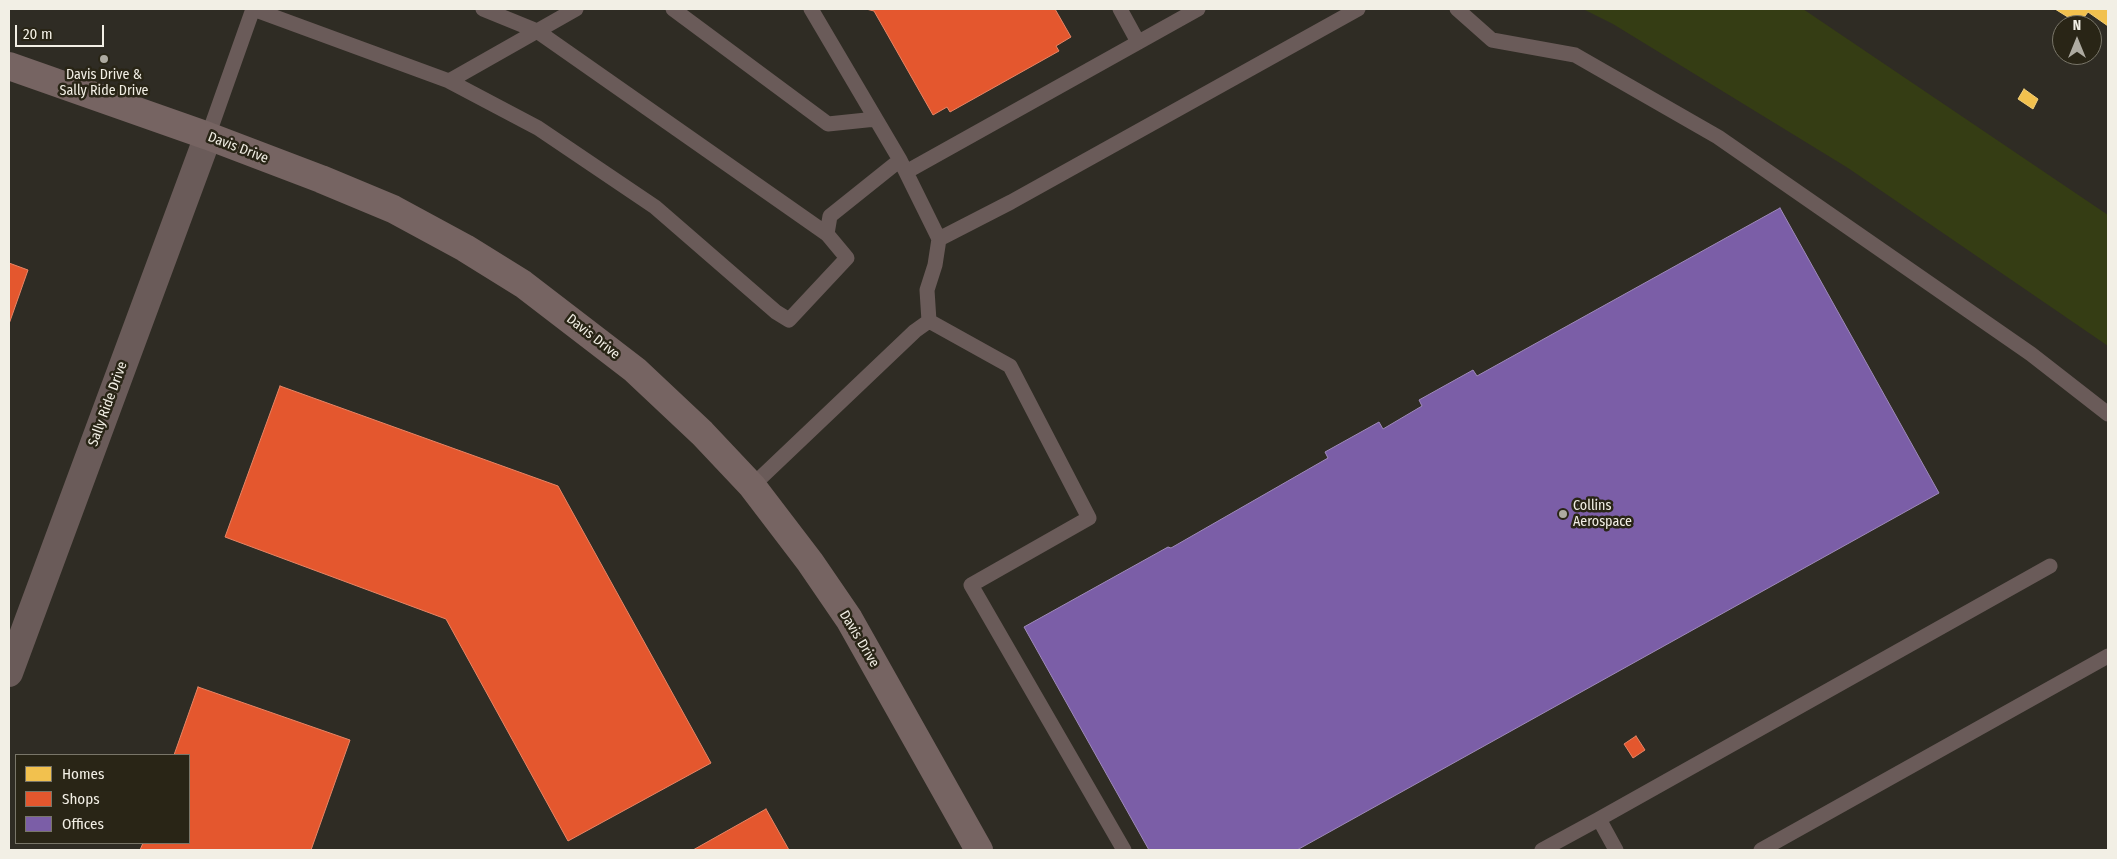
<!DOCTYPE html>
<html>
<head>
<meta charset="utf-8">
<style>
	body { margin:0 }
	#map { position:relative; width:2117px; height:859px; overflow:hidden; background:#2f2c24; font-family:"Fira Sans Condensed",sans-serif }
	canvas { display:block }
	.frame { position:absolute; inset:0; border:10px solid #f2efe5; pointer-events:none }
	.legend { position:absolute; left:15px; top:754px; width:175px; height:90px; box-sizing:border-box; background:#292516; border:1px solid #797669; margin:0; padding:6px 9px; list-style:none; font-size:15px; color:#f2efe5 }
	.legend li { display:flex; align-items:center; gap:10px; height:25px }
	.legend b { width:25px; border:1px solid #797669 }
	.north { position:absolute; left:2052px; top:15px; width:50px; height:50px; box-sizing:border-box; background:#292516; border:1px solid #797669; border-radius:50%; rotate:0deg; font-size:14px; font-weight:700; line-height:20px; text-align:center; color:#f2efe5 }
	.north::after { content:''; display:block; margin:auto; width:18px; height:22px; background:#aeaba1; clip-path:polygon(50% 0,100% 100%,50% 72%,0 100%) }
	.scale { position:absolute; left:15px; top:25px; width:89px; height:22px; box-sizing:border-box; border:2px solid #f2efe5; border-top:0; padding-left:6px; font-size:15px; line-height:18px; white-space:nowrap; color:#f2efe5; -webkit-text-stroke:4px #292516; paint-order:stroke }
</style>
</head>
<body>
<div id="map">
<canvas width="2117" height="859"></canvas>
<div class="frame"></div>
<ul class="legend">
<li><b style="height:14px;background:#f2c14e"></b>Homes</li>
<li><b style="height:14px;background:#e4572e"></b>Shops</li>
<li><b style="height:14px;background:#7b5ea7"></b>Offices</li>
</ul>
<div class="north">N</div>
<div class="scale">20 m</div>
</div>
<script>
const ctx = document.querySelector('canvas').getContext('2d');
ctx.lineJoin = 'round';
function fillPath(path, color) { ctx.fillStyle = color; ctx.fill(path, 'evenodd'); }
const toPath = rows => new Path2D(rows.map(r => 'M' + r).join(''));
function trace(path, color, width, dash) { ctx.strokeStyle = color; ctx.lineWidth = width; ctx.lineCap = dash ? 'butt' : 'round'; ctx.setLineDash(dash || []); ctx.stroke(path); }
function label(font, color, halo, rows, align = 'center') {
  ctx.font = font + ' "Fira Sans Condensed",sans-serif'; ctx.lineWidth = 5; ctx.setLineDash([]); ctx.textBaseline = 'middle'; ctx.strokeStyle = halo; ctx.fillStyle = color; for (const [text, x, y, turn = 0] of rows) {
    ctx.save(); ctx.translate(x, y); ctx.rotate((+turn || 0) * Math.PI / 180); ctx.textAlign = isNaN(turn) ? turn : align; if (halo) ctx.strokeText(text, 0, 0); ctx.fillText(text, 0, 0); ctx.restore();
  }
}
fillPath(toPath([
	[1583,9,1803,9,2108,215,2108,346,1848,168,1613,24]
]), '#353d14');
const homes = toPath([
	[2055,9,2108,9,2108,26,2088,12,2079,24,2055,9],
	[2024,89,2038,99,2033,109,2018,99,2024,89]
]);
fillPath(homes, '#f2c14e');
trace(homes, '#f2cf7b', 1);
const shops = toPath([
	[866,9,1055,9,1071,37,1056,46,1059,51,950,112,947,107,933,115,874,11,866,9],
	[9,263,28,270,9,324,9,263],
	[280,386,558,486,711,763,568,841,446,619,225,537,280,386],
	[198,687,350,740,311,850,140,850,143,843,189,843,189,755,174,755,198,687],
	[1636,736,1645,750,1633,758,1624,744,1636,736],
	[766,809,789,850,693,850,766,809]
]);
fillPath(shops, '#e4572e');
trace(shops, '#e88565', 1);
const offices = toPath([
	[1780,208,1939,493,1297,850,1149,850,1024,627,1168,547,1171,548,1328,458,1325,452,1379,422,1383,429,1422,406,1419,400,1473,370,1477,376,1780,208]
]);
fillPath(offices, '#7b5ea7');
trace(offices, '#9f8aba', 1);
trace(toPath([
	[253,9,449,81,538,128,655,207,776,312,789,320,847,258,827,234,830,216,900,160,939,239,935,265,927,290,929,321,915,331,752,486],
	[483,9,537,31,827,234],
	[673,9,828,124,876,119],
	[811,9,900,160],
	[1120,9,1138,42],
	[1457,9,1492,40,1575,55,1718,137,2031,354,2108,414],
	[449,81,576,9],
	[208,136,253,9],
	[906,172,1198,9],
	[939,239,1011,202,1358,9],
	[929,321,1010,366,1089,518,971,585,1124,850],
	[1599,819,2050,566],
	[1542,850,1599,819,1616,850],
	[1761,850,2108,656]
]), '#6a5b59', 15);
trace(toPath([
	[9,673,208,136]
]), '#6a5b59', 28);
trace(toPath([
	[9,66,208,136,321,179,393,209,465,248,523,284,635,370,702,433,752,486,810,562,849,619,979,850]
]), '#766462', 28);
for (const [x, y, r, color] of [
	[104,59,5,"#aeaba1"],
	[1563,514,5,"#aeaba1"]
]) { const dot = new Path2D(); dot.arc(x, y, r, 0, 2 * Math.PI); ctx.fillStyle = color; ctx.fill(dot); trace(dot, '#292516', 2); }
label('14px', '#f2efe5', '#292516', [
	["Davis Drive &",104,75],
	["Sally Ride Drive",104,91],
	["Collins",1573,506,"left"],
	["Aerospace",1573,522,"left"]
]);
label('14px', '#f2efe5', '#292516', [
	["Davis Drive",238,148,21],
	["Davis Drive",593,337,38],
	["Sally Ride Drive",108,404,-70],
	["Davis Drive",859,639,59]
]);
</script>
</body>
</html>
